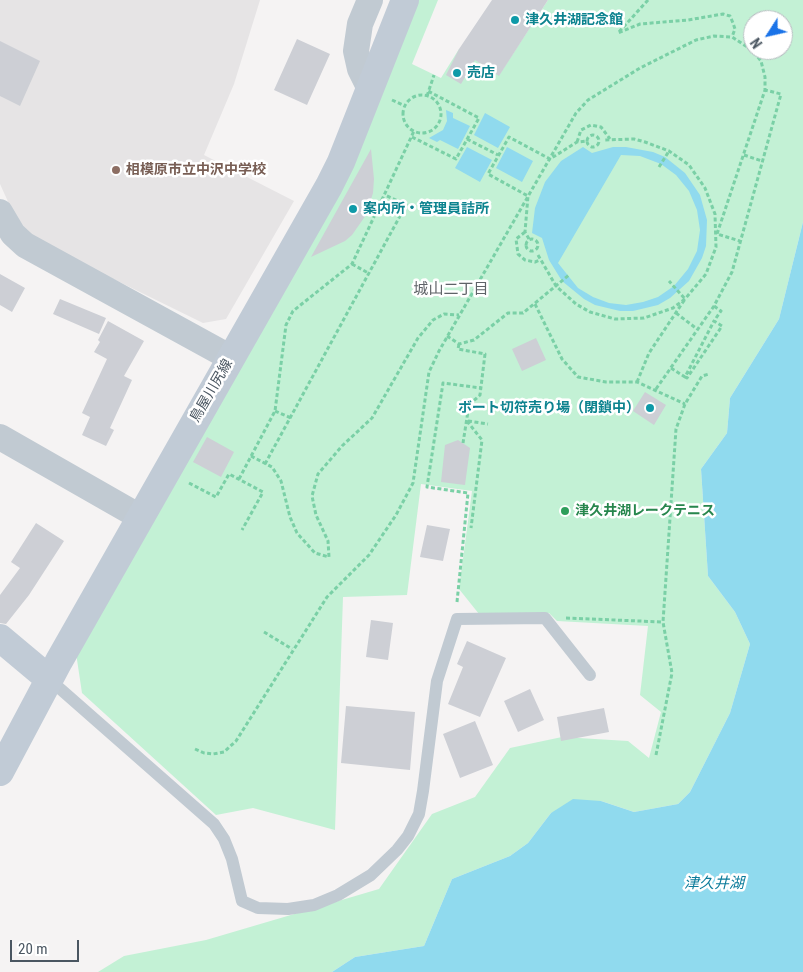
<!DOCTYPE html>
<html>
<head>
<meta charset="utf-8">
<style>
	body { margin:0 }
	#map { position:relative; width:803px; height:972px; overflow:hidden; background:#f5f3f3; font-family:"Roboto Condensed",sans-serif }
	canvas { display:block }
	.north { position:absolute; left:743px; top:10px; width:50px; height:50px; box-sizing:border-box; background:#fff; border:1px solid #b7bbc0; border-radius:50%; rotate:235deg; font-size:14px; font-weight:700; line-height:20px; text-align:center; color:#4a5661 }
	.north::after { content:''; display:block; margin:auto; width:18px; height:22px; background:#1a73e8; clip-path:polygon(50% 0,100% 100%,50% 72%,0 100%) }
	.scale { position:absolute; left:10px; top:940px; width:69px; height:22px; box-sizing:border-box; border:2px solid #4a5661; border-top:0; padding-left:6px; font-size:15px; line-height:18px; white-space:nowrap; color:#4a5661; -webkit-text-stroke:4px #fff; paint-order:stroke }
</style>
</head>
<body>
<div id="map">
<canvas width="803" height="972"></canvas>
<div class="north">N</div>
<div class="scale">20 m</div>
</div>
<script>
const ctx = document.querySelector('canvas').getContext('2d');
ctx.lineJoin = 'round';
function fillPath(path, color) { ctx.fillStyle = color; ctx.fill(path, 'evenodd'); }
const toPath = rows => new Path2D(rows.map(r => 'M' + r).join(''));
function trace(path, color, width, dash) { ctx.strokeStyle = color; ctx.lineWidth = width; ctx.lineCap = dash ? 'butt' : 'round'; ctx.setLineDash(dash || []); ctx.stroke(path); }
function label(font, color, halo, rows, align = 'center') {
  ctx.font = font + ' "Roboto Condensed","Noto Sans JP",sans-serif'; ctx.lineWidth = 5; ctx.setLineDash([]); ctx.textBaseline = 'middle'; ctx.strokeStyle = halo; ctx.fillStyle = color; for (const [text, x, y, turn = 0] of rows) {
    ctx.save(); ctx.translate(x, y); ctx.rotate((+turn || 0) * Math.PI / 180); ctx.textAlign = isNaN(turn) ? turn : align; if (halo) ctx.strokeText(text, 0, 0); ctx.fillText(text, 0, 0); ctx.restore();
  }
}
fillPath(toPath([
	[0,0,260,0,234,84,204,155,294,201,226,319,203,323,40,243,25,231,15,217,0,184]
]), '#e6e4e5');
fillPath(toPath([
	[416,0,438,0,412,64,441,78,459,49,499,75,548,0,803,0,803,222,779,319,730,398,727,433,701,469,708,576,735,612,750,644,730,713,690,792,678,804,634,812,601,801,551,813,528,843,510,856,452,879,424,946,355,957,332,972,98,972,124,956,206,940,379,889,432,814,475,797,510,748,562,737,628,741,649,758,661,712,640,695,648,626,557,621,549,613,479,614,459,589,472,491,421,484,407,595,343,597,335,830,253,808,216,815,82,693,76,653],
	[753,20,783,20,783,50,753,50]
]), '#c3f1d5');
fillPath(toPath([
	[446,110,453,113,453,118,470,126,458,149,440,140,437,142,429,138,443,130,447,121],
	[485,113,510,127,498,148,474,135],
	[467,147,492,160,480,182,455,168],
	[507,147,533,161,522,182,496,168],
	[583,147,592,153,613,147,626,147,653,152,665,157,685,173,700,195,707,220,706,246,702,258,689,281,670,298,658,305,633,311,620,311,595,305,584,299,562,281,549,260,542,238,532,233,535,208,545,182,561,161],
	[621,155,640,156,661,164,676,175,689,191,697,210,700,230,697,251,688,269,674,286,658,297,643,302,626,305,609,303,593,297,578,288,558,263],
	[803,222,803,972,332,972,355,957,424,946,452,879,510,856,528,843,551,813,573,799,601,801,634,812,678,804,690,792,730,713,750,644,735,612,708,576,701,469,727,433,730,398,779,319]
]), '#90daee');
fillPath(toPath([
	[492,0,548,0,499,76,475,60,461,84,446,75,459,49],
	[297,39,330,54,307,105,274,90],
	[0,41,40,61,20,106,0,96],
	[371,149,374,179,373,193,366,215,352,235,345,241,311,257],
	[0,274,25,288,12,312,0,305],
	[60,299,106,318,99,334,53,314],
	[108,321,144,341,124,376,132,380,110,428,114,430,106,446,82,435,90,417,82,413,107,359,94,352,100,342,98,340],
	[536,338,546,360,522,371,512,349],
	[645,392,666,405,654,425,633,411],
	[207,437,234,452,221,477,193,462],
	[458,440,470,448,465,485,441,482,445,445],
	[36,523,64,541,29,595,6,624,0,623,0,595,20,568,11,562],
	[427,525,450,529,443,561,420,557],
	[371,620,393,623,388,660,366,657],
	[467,641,506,658,480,717,448,704,463,667,457,664],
	[530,689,544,720,518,732,504,701],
	[346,706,415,712,410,770,341,763],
	[604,708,609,732,561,741,557,717],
	[475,721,493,765,460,778,443,734]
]), '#cdcfd5');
trace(toPath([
	[648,0,618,33,640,24,688,20,723,14,730,16,733,23,735,29,732,37],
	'403 114a19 19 0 1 1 38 0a19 19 0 1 1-38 0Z',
	[427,96,434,75],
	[392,100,405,106],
	'587 141a6 6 0 1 1 12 0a6 6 0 1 1-12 0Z',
	[412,137,456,159,479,118,428,91],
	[467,139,498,155],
	[577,142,581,130,591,125,601,127,610,139],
	[744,155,762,161],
	[659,167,669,151],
	[525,232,516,239,518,254,525,260,535,262,540,260],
	'526 245a6 6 0 1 1 12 0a6 6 0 1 1-12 0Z',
	[529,239,525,232,528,196,488,174,509,137,550,159,577,142,587,141],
	[538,255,556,286,576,304,590,312,615,319,644,318,673,308,685,299,706,274,716,247,715,214,705,188,689,165,669,151,645,142,634,139,604,140],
	[352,264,370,274],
	[535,304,562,359,578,377,606,382,637,382,685,404],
	[676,313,697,329],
	[447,336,459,344,474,340,508,313,523,313,569,275],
	[459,344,458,349,485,354,480,395,469,405,463,443],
	[671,368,685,377,714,321],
	[685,377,687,378,722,326,714,321,721,311,714,306],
	[637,382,649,353,685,299,669,281],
	[656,389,714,306,732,272,781,94,765,90],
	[275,411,291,418],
	[467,421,482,440,471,528],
	[468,421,488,424],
	[251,456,272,467,281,481,290,517,297,533,315,553,329,557,328,541,316,515,312,496,318,474,342,446,372,418,418,338,433,320,444,314,459,315],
	[265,464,406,205,385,195],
	[239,479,275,411,286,325,293,311,352,264,414,131],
	[189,483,216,497,229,474,263,492,242,530],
	[457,602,468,493,427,487,443,383,481,388],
	[566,618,663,622],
	[264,632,292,649],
	[195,749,204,753,213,754,224,752,236,741,327,597,369,555,396,515,413,483,429,372,439,351,576,113,588,100,640,68,696,40,714,36,732,37,752,50,761,61,765,77,765,90,717,234,740,241],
	[656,755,672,673,663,622,676,429,685,404,702,376,709,374]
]), '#7ad0a6', 3, [4, 2.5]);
trace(toPath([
	[49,679,214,824,224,839,232,859,242,901,258,908,288,909,314,905,338,895,371,875,397,850,408,836,419,814,423,791,437,681,457,619,545,618,590,675]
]), '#c1cad2', 12);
trace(toPath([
	[370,0,360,24,356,51,360,69,370,89],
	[0,212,13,234,25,245,231,358],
	[0,437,140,517]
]), '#c1cad2', 26);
trace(toPath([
	[0,638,49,679],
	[0,772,59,661,329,186,341,162,405,0]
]), '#c1cbd6', 28);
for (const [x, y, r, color] of [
	[515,20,5,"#0f9aa8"],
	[457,73,5,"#0f9aa8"],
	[116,170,5,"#8d6e63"],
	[353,209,5,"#0f9aa8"],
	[650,408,5,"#0f9aa8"],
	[565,511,5,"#2e9e5b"]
]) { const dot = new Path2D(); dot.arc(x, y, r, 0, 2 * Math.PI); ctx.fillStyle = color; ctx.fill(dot); trace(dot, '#fff', 2); }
label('bold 14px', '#0d838f', '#fff', [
	["津久井湖記念館",525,20],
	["売店",467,73],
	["案内所・管理員詰所",363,209],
	["ボート切符売り場（閉鎖中）",640,408,"right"]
], 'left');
label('bold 14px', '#785e54', '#fff', [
	["相模原市立中沢中学校",126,170]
], 'left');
label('14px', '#4a5661', '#fff', [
	["鳥屋川尻線",212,391,-60]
]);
label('bold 14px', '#27864d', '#fff', [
	["津久井湖レークテニス",575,511]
], 'left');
label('15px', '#5f6368', '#fff', [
	["城山二丁目",451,290]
]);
label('italic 15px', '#0c7c9b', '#fff', [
	["津久井湖",714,884]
]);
</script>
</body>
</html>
